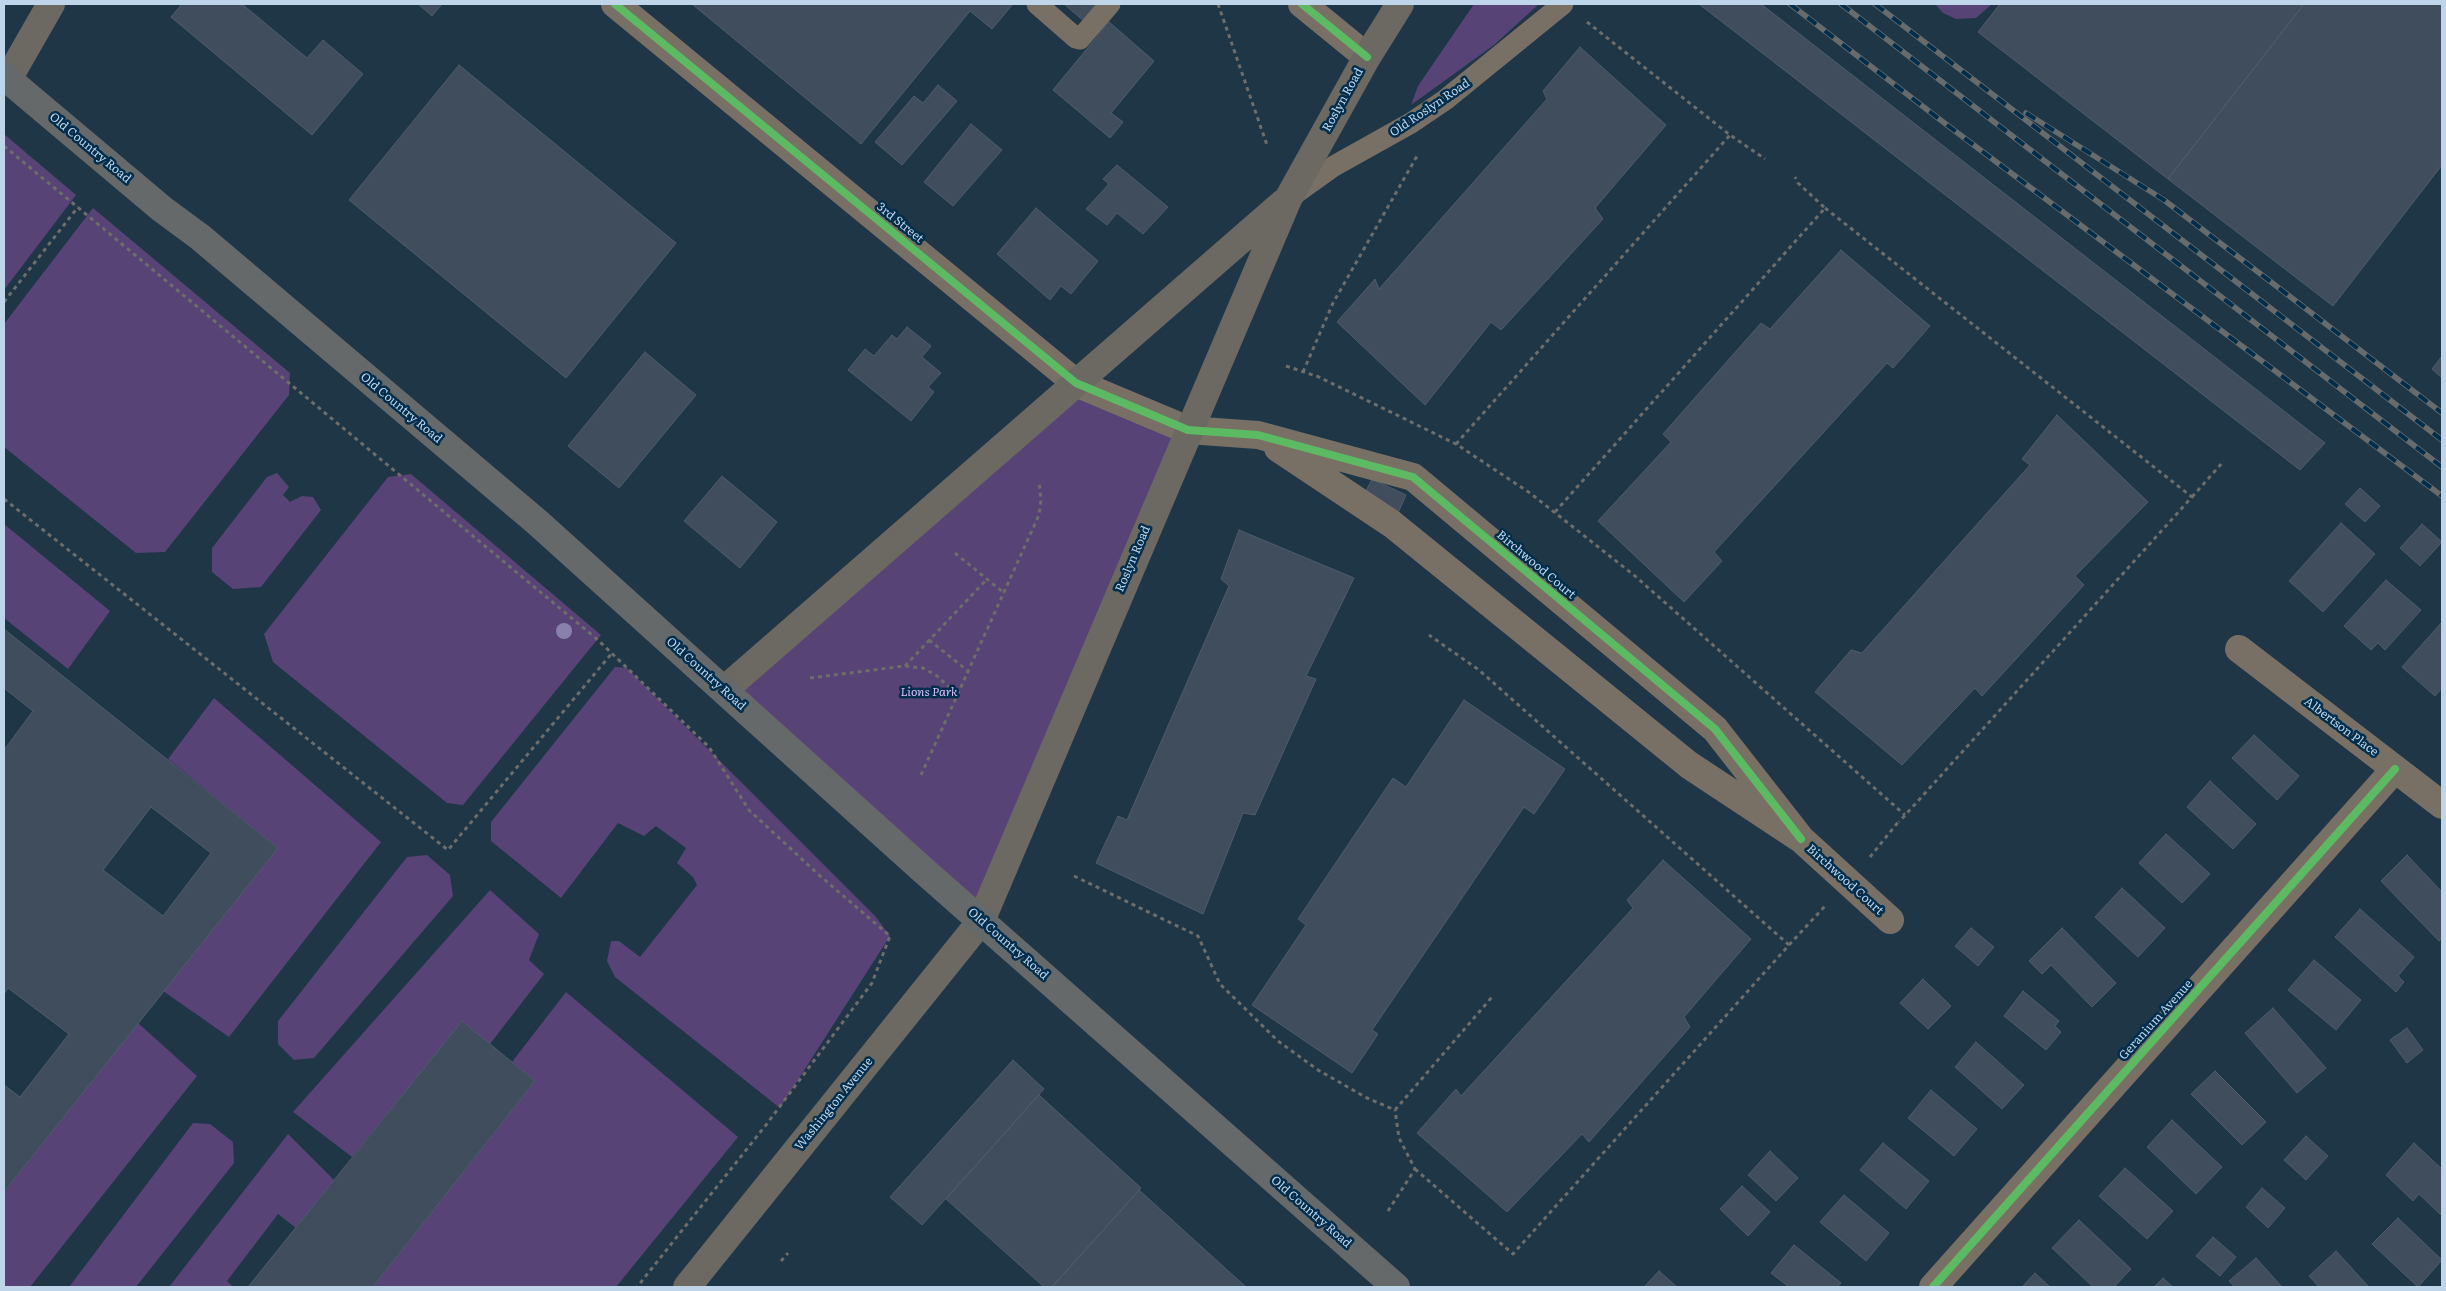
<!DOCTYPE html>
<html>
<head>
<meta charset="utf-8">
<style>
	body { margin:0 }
	#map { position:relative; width:2446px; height:1291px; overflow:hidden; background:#1f3647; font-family:Literata,serif }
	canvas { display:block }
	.frame { position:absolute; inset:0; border:5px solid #bfd5e9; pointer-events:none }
</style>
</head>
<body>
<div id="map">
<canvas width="2446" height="1291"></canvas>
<div class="frame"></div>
</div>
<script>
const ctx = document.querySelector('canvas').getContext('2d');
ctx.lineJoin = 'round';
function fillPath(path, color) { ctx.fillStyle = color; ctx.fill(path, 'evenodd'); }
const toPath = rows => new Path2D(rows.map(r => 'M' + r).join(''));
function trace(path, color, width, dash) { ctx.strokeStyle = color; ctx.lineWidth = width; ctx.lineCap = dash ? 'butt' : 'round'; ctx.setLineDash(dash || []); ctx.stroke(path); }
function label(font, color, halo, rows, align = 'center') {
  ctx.font = font + ' Literata,serif'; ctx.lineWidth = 5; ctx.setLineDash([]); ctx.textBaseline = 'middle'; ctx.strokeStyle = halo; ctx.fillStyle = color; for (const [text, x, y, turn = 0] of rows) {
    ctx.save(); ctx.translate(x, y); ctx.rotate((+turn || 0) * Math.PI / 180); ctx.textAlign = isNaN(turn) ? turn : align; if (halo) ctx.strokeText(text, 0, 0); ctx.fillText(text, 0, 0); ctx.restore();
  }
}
fillPath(toPath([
	[1474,4,1539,4,1494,45,1411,105,1418,86],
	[1935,4,1992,4,1976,18,1956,19,1943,13],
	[4,134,76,195,4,290],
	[93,208,290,373,289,395,165,552,136,553,4,447,4,324],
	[1076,383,1188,430,981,921,724,690],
	[277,473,289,487,283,495,290,502,302,496,313,497,321,510,261,587,233,589,212,572,212,548,267,477],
	[411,474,601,635,463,805,447,803,273,662,264,634,388,477],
	[4,524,110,611,68,669,4,618],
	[615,667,627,668,876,917,890,936,780,1108,615,977,607,961,611,941,619,941,640,957,697,885,693,877,677,863,686,848,656,826,644,836,618,823,561,898,491,841,491,822],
	[214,698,381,842,229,1037,163,991,278,848,168,759],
	[427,855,450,875,453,896,314,1058,294,1060,278,1044,278,1021,407,857],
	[490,890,539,934,529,960,544,974,490,1044,462,1022,352,1157,293,1112],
	[566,992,738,1137,616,1287,373,1287,535,1081,512,1062],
	[138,1023,197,1076,30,1287,4,1287,4,1192],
	[193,1123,210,1124,233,1142,234,1163,136,1287,69,1287],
	[288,1134,334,1180,296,1228,278,1214,227,1281,233,1287,169,1287]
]), '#574375');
const building = toPath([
	[182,4,242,4,307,58,323,40,363,74,312,135,171,17,182,4],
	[418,4,442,4,432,16,418,4],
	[692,4,1013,4,992,29,970,11,861,144,692,4],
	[1064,4,1100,4,1085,22,1064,4],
	[1699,4,1761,4,2325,443,2300,470,1699,4],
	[2000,4,2304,4,2168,179,1978,32,2000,4],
	[2304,4,2442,4,2442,165,2333,306,2168,179,2304,4],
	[1109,22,1154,61,1111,113,1123,122,1110,138,1053,90,1109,22],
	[1580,47,1666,125,1595,208,1603,219,1501,330,1491,322,1425,405,1337,322,1375,279,1379,289,1547,99,1543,91,1580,47],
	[459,65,676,243,566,378,349,200,459,65],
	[938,85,957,101,902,165,875,142,914,96,923,103,938,85],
	[971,124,1002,150,953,206,924,182,971,124],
	[1117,165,1168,207,1143,234,1117,213,1107,225,1086,209,1109,184,1103,179,1117,165],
	[1036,208,1098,261,1071,294,1061,286,1050,300,997,254,1036,208],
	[1841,250,1930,326,1893,368,1887,363,1714,552,1722,561,1684,602,1598,521,1671,442,1663,434,1761,323,1770,329,1841,250],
	[907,327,931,346,922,357,941,373,928,387,934,392,911,421,848,370,865,349,874,356,892,335,897,339,907,327],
	[645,352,696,395,619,488,568,446,645,352],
	[2442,356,2442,378,2432,369,2442,356],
	[2057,415,2148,502,2075,576,2084,585,1982,696,1975,688,1902,765,1815,692,1851,650,1862,653,2030,465,2022,459,2057,415],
	[722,476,777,522,740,568,684,521,722,476],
	[1372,479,1406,495,1398,513,1363,497,1372,479],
	[2360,488,2380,506,2365,522,2345,504,2360,488],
	[2341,523,2375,554,2323,612,2289,581,2341,523],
	[2422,524,2442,542,2420,566,2400,548,2422,524],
	[1239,530,1354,578,1306,676,1316,679,1255,815,1243,813,1203,914,1096,863,1118,816,1127,820,1229,586,1221,579,1239,530],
	[2386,580,2421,610,2385,650,2378,643,2371,650,2344,626,2386,580],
	[2442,622,2442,688,2435,696,2402,667,2442,622],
	[4,629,278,848,4,1192,4,1085,20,1097,69,1034,8,988,4,994,4,750,33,711,4,688,4,629],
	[151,807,211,853,163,916,103,870,151,807],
	[1464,700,1565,769,1534,814,1524,807,1372,1030,1378,1034,1352,1073,1252,1005,1306,925,1298,919,1393,778,1406,787,1464,700],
	[2254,735,2299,776,2277,800,2232,758,2254,735],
	[2210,781,2256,824,2233,849,2187,807,2210,781],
	[2166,834,2210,874,2182,903,2139,863,2166,834],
	[2407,855,2442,892,2442,938,2439,941,2381,881,2407,855],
	[1663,860,1751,939,1684,1017,1690,1027,1589,1142,1582,1134,1507,1212,1417,1133,1456,1089,1461,1096,1633,908,1627,900,1663,860],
	[2122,888,2165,928,2138,957,2095,917,2122,888],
	[2360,909,2414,957,2398,976,2404,982,2396,992,2335,937,2360,909],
	[1971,928,1994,947,1978,966,1955,946,1971,928],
	[2062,928,2116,983,2092,1007,2051,965,2042,974,2029,961,2062,928],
	[2314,960,2361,1000,2336,1030,2288,990,2314,960],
	[1923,979,1951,1006,1928,1029,1900,1003,1923,979],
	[2023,991,2059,1021,2055,1026,2061,1032,2046,1050,2004,1016,2023,991],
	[2273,1008,2326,1068,2297,1093,2245,1033,2273,1008],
	[462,1021,535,1081,373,1287,248,1287,462,1021],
	[2407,1028,2423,1050,2407,1063,2390,1040,2407,1028],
	[1976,1042,2024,1085,2002,1109,1955,1067,1976,1042],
	[1013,1060,1044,1089,922,1225,890,1197,1013,1060],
	[2215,1071,2266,1122,2242,1145,2191,1094,2215,1071],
	[1931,1090,1977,1129,1954,1156,1908,1118,1931,1090],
	[1039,1095,1141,1188,1052,1287,1044,1287,946,1199,1039,1095],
	[2172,1120,2222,1167,2196,1194,2147,1147,2172,1120],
	[2306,1136,2328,1156,2306,1180,2284,1160,2306,1136],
	[1883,1143,1929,1181,1906,1209,1860,1170,1883,1143],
	[2414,1143,2442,1169,2442,1216,2419,1194,2413,1201,2386,1175,2414,1143],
	[1770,1151,1798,1178,1776,1201,1748,1175,1770,1151],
	[2125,1168,2173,1211,2147,1239,2099,1196,2125,1168],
	[1742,1186,1770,1212,1748,1236,1720,1209,1742,1186],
	[2262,1188,2285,1208,2268,1228,2246,1207,2262,1188],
	[1139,1190,1246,1287,1052,1287,1139,1190],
	[1844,1195,1889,1233,1866,1261,1820,1222,1844,1195],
	[2398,1218,2442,1260,2418,1287,2372,1244,2398,1218],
	[2079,1220,2131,1269,2114,1287,2093,1287,2052,1248,2079,1220],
	[2213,1237,2236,1257,2220,1276,2196,1256,2213,1237],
	[1794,1245,1841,1283,1837,1287,1789,1287,1771,1273,1794,1245],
	[2336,1251,2369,1287,2319,1287,2309,1276,2336,1251],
	[2256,1258,2282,1287,2235,1287,2229,1281,2256,1258],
	[1659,1271,1677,1287,1644,1287,1659,1271],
	[2035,1273,2050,1287,2022,1287,2035,1273],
	[2163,1278,2173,1287,2154,1287,2163,1278]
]);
fillPath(building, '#404d5d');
trace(building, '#4e5c6d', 1);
trace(toPath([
	[1218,4,1267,145],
	[1587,22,1730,135,1765,159],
	[4,146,598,640,709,747,749,810,819,875,890,936,872,983,766,1125,637,1287],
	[1825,208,2192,497,1899,822],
	[4,302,78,207],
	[1286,366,1319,377,1456,444,1530,493,1635,576,1905,815],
	[1303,372,1333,303,1417,156],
	[1456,444,1730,135],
	[2192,497,2224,461],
	[4,499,448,850,612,653],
	[1555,512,1825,208,1798,183,1795,177],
	[955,553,1004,593],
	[929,640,968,671],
	[905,666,987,579],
	[810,678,904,666,923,668,937,676,957,694],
	[921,775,1039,515,1041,500,1039,481],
	[1870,857,1899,821],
	[1074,876,1198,936,1220,984,1278,1041,1318,1070,1367,1098,1395,1110,1492,997],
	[1789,945,1826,905],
	[1415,1169,1513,1254,1789,945,1479,670,1429,635],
	[1388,1211,1415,1169,1399,1138,1395,1110],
	[781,1261,788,1253]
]), '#6d6d6b', 3, [4, 4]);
trace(toPath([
	[1037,4,1076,38,1080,39,1110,4],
	[1292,196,1334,166,1411,123,1445,100,1563,4]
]), '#797065', 21);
trace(toPath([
	[615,4,1076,383,1188,430,1258,435,1413,477,1715,729,1801,839],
	[1302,4,1367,57],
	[1278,448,1392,524,1689,765,1801,839,1890,920],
	[2239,649,2442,805],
	[1933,1287,2395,769]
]), '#797065', 28);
trace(toPath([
	[8,79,51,4],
	[724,690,1283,203],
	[687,1287,981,921,1288,199,1367,57,1400,4]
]), '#6b6962', 28);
trace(toPath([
	[4,76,162,209,200,237,537,522,923,870,1396,1287]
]), '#666969', 28);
const rail = toPath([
	[1790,4,1947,125,2442,496],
	[1841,4,2442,467],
	[1875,4,2442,440],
	[2026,113,2164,200,2442,413]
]);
trace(rail, '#686b6c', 5.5);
trace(rail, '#022e4d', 4, [11]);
trace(toPath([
	[615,4,1076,383,1188,430,1258,435,1413,477,1715,729,1801,839],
	[1302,4,1367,57],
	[1933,1287,2395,769]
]), '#5cba63', 8);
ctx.fillStyle = '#8781ab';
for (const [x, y] of [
	[564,631]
]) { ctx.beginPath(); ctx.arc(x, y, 8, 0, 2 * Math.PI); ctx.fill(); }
label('12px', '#bfd5e9', '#022e4d', [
	["Roslyn Road",1343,100,-61],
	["Old Roslyn Road",1430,108,-34],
	["Old Country Road",90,148,40],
	["3rd Street",900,223,39],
	["Old Country Road",401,408,40],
	["Roslyn Road",1133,559,-67],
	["Birchwood Court",1536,565,40],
	["Old Country Road",706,674,42],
	["Albertson Place",2341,727,37],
	["Birchwood Court",1845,880,42],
	["Old Country Road",1008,944,41],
	["Geranium Avenue",2156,1020,-48],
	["Washington Avenue",834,1104,-51],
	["Old Country Road",1311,1212,41]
]);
label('italic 12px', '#dcbffd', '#022e4d', [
	["Lions Park",929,692]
]);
</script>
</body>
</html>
